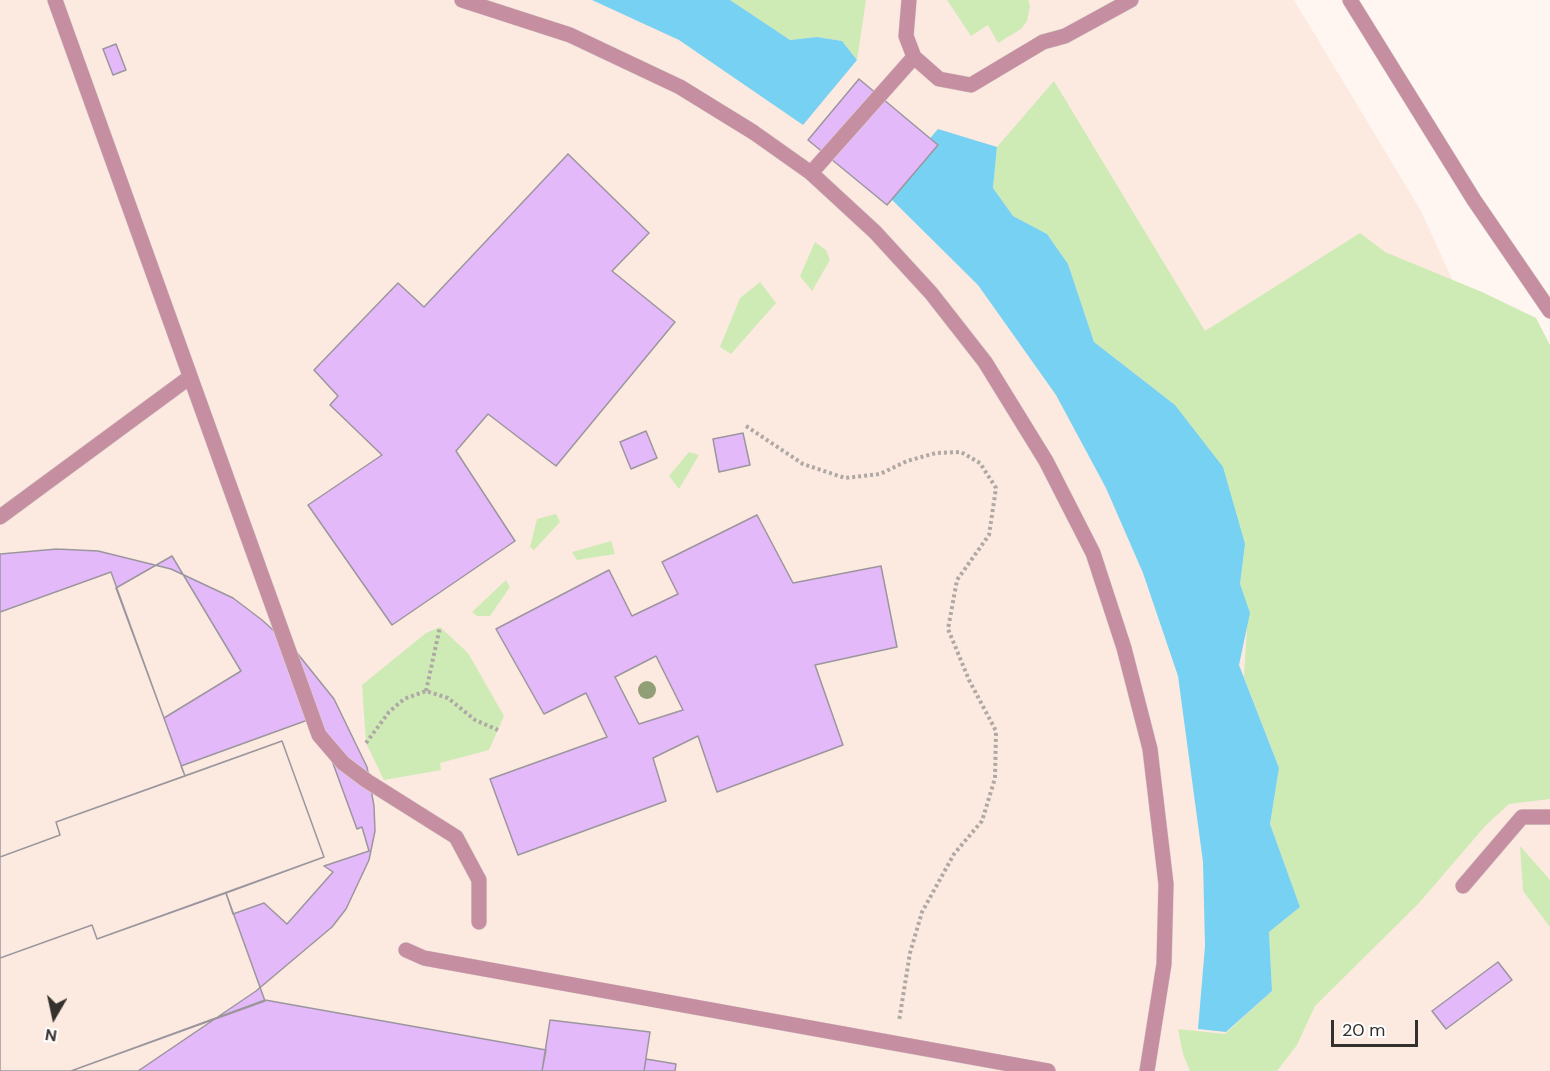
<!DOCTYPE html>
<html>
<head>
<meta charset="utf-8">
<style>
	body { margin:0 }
	#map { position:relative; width:1550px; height:1071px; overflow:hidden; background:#fff6f2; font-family:"DM Sans",sans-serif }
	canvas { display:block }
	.north { position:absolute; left:24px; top:987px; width:60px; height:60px; -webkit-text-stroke:4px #fff; paint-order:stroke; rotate:189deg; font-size:16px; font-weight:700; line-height:24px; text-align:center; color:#34302e }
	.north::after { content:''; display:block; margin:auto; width:21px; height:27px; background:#34302e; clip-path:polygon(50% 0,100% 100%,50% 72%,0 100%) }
	.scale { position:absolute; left:1331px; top:1020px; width:87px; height:27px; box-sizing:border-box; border:3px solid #34302e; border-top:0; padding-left:8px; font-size:18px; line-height:21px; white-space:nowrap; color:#34302e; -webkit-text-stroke:4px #fff; paint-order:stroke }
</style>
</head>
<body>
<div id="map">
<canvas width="1550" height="1071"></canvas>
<div class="north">N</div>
<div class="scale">20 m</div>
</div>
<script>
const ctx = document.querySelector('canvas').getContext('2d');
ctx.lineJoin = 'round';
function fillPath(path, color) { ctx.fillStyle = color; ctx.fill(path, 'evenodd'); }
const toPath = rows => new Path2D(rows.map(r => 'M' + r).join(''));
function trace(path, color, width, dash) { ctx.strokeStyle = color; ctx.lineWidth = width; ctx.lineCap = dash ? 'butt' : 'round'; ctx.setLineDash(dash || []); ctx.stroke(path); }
fillPath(toPath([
	[0,0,1294,0,1421,211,1550,494,1550,1071,0,1071]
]), '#fceae0');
fillPath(toPath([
	[730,0,866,0,857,60,842,41,817,37,790,40],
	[947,0,1028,0,1030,6,1027,21,1021,29,998,43,988,25,971,36],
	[1054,81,1205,331,1360,233,1385,252,1482,292,1536,318,1550,345,1550,799,1509,804,1486,825,1419,903,1315,1006,1297,1045,1277,1071,1190,1071,1183,1054,1178,1029,1225,1034,1272,991,1269,932,1300,907,1270,824,1279,768,1244,677,1247,627,1240,584,1245,544,1175,405,1094,342,1068,264,1047,234,1013,216,993,188,997,147],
	[815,242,826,250,830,260,812,291,800,276],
	[760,282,776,303,731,354,720,347,740,298],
	[689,452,699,455,679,489,669,476],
	[556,514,560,522,534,550,530,547,537,519],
	[611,541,615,554,577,560,572,552],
	[506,580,510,587,490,616,477,616,472,612],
	[440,627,468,653,504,716,489,750,440,763,441,770,384,780,366,743,362,685,426,633],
	[1520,846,1550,880,1550,927,1523,891]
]), '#ceebb6');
fillPath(toPath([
	[592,0,730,0,790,40,817,37,842,41,857,60,803,125,679,40],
	[938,129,997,147,993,188,1013,216,1047,234,1068,264,1094,342,1175,405,1223,467,1245,544,1240,584,1250,613,1239,665,1279,768,1270,824,1300,907,1269,932,1272,991,1226,1032,1198,1029,1205,946,1203,862,1178,676,1143,573,1106,488,1056,395,978,285,884,192]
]), '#77d1f2');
const building = toPath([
	[116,44,126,70,113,75,103,49,116,44],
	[859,79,938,145,887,205,808,140,859,79],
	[568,154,649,233,612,271,675,322,556,466,488,414,456,451,515,541,392,625,308,505,382,455,330,405,338,396,314,370,398,283,424,307,568,154],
	[646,431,657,458,631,469,620,442,646,431],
	[743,433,750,465,719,472,713,439,743,433],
	[757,515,793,583,881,566,897,647,815,665,843,745,717,792,698,736,653,758,666,801,518,855,490,779,607,737,586,693,544,714,496,629,609,570,632,616,678,594,662,562,757,515],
	[656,656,683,710,639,724,615,677,656,656],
	[57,549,98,551,171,569,233,598,262,620,293,648,334,699,367,767,374,806,375,831,369,860,346,909,332,927,256,991,138,1071,0,1071,0,554,57,549],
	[172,556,241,671,164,718,116,588,172,556],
	[111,572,185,776,56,822,60,835,0,857,0,612,111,572],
	[316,717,357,829,362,827,369,851,324,866,333,872,287,924,264,903,233,914,226,893,324,857,282,741,185,776,181,766,316,717],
	[282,741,324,857,97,939,92,925,0,958,0,857,60,835,56,822,282,741],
	[226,893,265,1001,71,1071,0,1071,0,958,92,925,97,939,226,893],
	[1498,962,1512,980,1446,1029,1432,1011,1498,962],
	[265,1000,546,1050,542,1071,71,1071,265,1000],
	[550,1020,650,1032,644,1071,542,1071,550,1020],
	[646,1059,676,1064,675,1071,644,1071,646,1059]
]);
fillPath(building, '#e4b9f9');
trace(building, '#9b969e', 1.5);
const minor = toPath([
	[55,0,319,735,343,763,367,781,456,837,479,880,479,922],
	[462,0,570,35,680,87,753,132,811,173,875,232,931,293,985,362,1046,461,1093,553,1124,648,1150,749,1166,884,1164,964,1147,1071],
	[1350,0,1474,200,1550,311],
	[914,57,939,79,971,85,1043,42,1065,36,1131,0],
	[811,173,914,57,906,36,909,0],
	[0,517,190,377],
	[1463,886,1522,817,1550,817],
	[406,950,424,958,1048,1071]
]);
trace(minor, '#dad2cf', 16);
trace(toPath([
	[746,426,803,464,845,478,880,474,907,461,936,453,961,452,980,463,996,488,989,535,957,580,948,629,969,680,996,731,995,778,982,821,954,854,922,912,910,953,899,1021],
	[426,691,440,627],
	[366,743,389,712,404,699,426,691,448,698,475,720,498,730]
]), '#afa8a5', 4, [3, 3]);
trace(minor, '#c68fa1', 15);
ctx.fillStyle = '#919f77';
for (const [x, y] of [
	[647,690]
]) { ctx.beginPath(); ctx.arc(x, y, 9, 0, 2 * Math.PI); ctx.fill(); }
</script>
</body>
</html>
